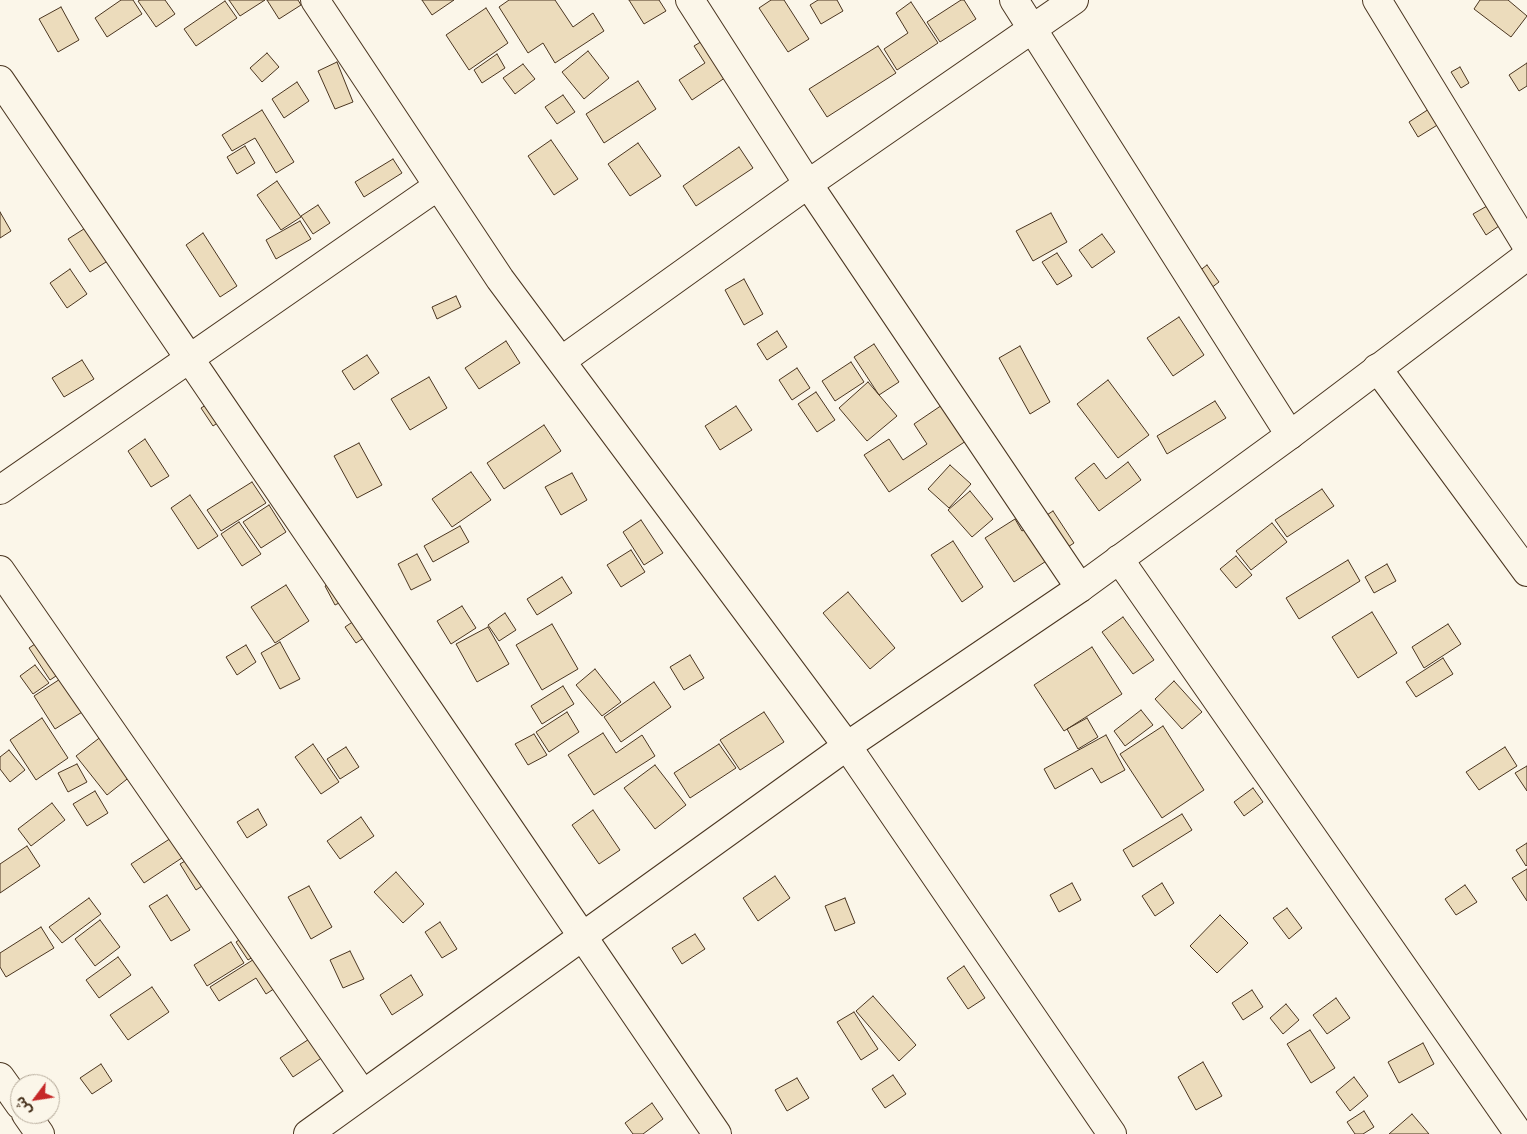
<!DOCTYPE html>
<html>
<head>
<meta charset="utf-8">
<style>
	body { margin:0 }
	#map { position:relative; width:1527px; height:1134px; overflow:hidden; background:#fbf6e9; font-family:"Crimson Pro","Noto Sans Arabic",serif }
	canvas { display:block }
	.north { position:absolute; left:10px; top:1074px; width:50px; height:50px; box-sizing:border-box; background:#fbf6e9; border:1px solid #b4a999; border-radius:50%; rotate:239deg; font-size:14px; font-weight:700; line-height:20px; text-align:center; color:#4a3520 }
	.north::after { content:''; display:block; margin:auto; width:18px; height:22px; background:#c62828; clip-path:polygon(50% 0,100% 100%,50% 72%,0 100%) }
</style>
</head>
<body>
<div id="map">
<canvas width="1527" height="1134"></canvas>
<div class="north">ش</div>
</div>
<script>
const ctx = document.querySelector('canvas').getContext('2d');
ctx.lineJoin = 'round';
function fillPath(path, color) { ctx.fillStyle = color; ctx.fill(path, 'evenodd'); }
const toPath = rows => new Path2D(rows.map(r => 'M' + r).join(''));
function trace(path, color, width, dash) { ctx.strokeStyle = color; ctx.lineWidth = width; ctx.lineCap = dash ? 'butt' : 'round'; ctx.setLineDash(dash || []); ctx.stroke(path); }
const building = toPath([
	[121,0,133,0,142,14,107,37,95,18,121,0],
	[140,0,165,0,175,14,156,27,138,1,140,0],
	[229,0,265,0,240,16,229,0],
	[267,0,298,0,301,5,279,19,267,0],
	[422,0,454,0,432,15,422,0],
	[509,0,555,0,573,27,593,13,604,31,555,63,543,43,528,53,499,7,509,0],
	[629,0,659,0,666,11,644,24,629,0],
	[771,0,784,0,809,39,788,52,759,8,771,0],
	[818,0,837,0,843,11,821,24,810,5,818,0],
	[961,0,964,0,976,19,940,42,927,22,961,0],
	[1480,0,1508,0,1527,16,1511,37,1474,9,1480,0],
	[225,1,237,18,196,46,184,29,225,1],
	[911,2,938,43,897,70,884,49,908,33,896,13,911,2],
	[61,7,79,40,58,52,39,19,61,7],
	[486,8,508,43,469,70,446,35,486,8],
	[714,34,738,69,692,100,679,80,705,63,694,46,714,34],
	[878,46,896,73,827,117,809,89,878,46],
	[588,51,609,78,584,99,562,72,588,51],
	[267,53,279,67,262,82,250,68,267,53],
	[497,54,505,68,482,83,474,70,497,54],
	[337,62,353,102,335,109,318,71,337,62],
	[1527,63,1527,86,1519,91,1509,75,1527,63],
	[523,64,535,79,515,94,503,78,523,64],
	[1460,67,1469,83,1461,88,1451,72,1460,67],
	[638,81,656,109,604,143,586,114,638,81],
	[297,82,309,101,284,118,272,99,297,82],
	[563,95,575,112,557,124,545,107,563,95],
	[1429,109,1439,124,1418,137,1409,122,1429,109],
	[262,110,294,162,276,173,255,138,232,151,222,135,262,110],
	[551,140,578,179,554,195,528,156,551,140],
	[638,143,661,176,630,196,608,164,638,143],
	[245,146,255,163,237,174,227,157,245,146],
	[739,147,753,168,696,206,683,186,739,147],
	[393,159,402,173,364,197,355,182,393,159],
	[277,181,301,217,281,230,257,195,277,181],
	[318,205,330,223,313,234,301,216,318,205],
	[1487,206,1499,226,1486,235,1473,214,1487,206],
	[0,212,11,231,0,238,0,212],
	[1051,213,1067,242,1033,261,1016,231,1051,213],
	[300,221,311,239,276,259,266,240,300,221],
	[87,227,127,249,90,272,68,239,87,227],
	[203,233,237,286,220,297,186,245,203,233],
	[1102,234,1115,252,1092,268,1079,250,1102,234],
	[1057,253,1072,276,1057,285,1042,262,1057,253],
	[1207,265,1219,282,1198,298,1185,282,1207,265],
	[70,269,87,294,67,308,50,283,70,269],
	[744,279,763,314,744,325,725,290,744,279],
	[456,296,461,307,437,319,432,307,456,296],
	[1179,317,1204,355,1173,376,1147,338,1179,317],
	[777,331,787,347,767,360,757,344,777,331],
	[506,341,520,363,479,389,465,368,506,341],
	[874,344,899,382,879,395,854,357,874,344],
	[1020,346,1050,402,1030,414,999,358,1020,346],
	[367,355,379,373,354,390,342,371,367,355],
	[82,360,94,379,64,397,52,378,82,360],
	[851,362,864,382,835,401,822,381,851,362],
	[797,368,810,388,792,400,779,380,797,368],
	[429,377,447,408,410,430,391,399,429,377],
	[1108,380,1149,435,1118,458,1077,404,1108,380],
	[868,382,897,416,867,441,839,408,868,382],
	[816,392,835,420,817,432,798,404,816,392],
	[223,395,234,412,213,426,201,408,223,395],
	[948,401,972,437,889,492,864,455,889,439,903,460,927,444,914,424,948,401],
	[1215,401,1226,418,1167,454,1157,436,1215,401],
	[736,406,752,430,720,450,705,426,736,406],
	[544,425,561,451,504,489,487,463,544,425],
	[145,439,169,476,151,487,128,451,145,439],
	[359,443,382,485,357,498,334,456,359,443],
	[1128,462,1141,480,1099,511,1075,478,1094,463,1106,479,1128,462],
	[950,465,971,484,949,508,928,489,950,465],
	[471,472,491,500,452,527,432,499,471,472],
	[572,473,587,500,561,515,545,487,572,473],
	[252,482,266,503,221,531,207,510,252,482],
	[1322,489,1334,506,1287,537,1275,520,1322,489],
	[970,491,993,519,972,537,948,510,970,491],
	[190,495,218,536,198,549,171,508,190,495],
	[269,505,286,532,261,548,243,522,269,505],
	[1053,511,1074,543,1014,582,985,538,1015,519,1022,531,1053,511],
	[641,520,663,553,644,565,623,532,641,520],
	[239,522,261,554,242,566,221,534,239,522],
	[1272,523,1287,542,1251,570,1236,551,1272,523],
	[460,526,469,542,433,562,424,546,460,526],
	[953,541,983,587,962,602,931,555,953,541],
	[631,550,645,572,621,587,607,565,631,550],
	[417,554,431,580,411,590,398,564,417,554],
	[1236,556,1252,575,1236,588,1220,569,1236,556],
	[1348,560,1360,581,1299,619,1286,598,1348,560],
	[1387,564,1396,581,1374,593,1365,577,1387,564],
	[344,575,355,595,335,605,325,586,344,575],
	[562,577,572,593,537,615,527,599,562,577],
	[286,585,309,621,275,643,251,607,286,585],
	[848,592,895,648,870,669,823,613,848,592],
	[462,606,476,628,451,644,437,621,462,606],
	[1372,612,1397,653,1358,678,1332,637,1372,612],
	[366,613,376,630,356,643,345,627,366,613],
	[505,613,516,630,499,641,488,625,505,613],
	[1123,617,1154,660,1133,674,1102,632,1123,617],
	[552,624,578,669,542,690,516,645,552,624],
	[1448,624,1461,644,1424,668,1412,647,1448,624],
	[488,627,509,664,477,682,456,644,488,627],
	[47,636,68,668,50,680,29,648,47,636],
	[280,642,300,679,280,689,261,653,280,642],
	[246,645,256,662,237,675,226,657,246,645],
	[1092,647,1122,694,1064,731,1034,685,1092,647],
	[690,655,704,678,684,690,670,667,690,655],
	[1443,658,1453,674,1416,697,1406,682,1443,658],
	[35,665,49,683,33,694,20,676,35,665],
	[595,669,621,702,602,716,576,685,595,669],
	[74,670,95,704,55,729,34,696,74,670],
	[1174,681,1202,712,1182,729,1155,699,1174,681],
	[654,682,671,707,621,742,604,717,654,682],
	[563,686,574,704,542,724,531,706,563,686],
	[1141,710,1153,725,1125,746,1114,731,1141,710],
	[567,712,579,732,549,752,536,732,567,712],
	[764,712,784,742,740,770,720,740,764,712],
	[42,718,68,758,36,780,10,740,42,718],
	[1087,718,1098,737,1078,749,1067,729,1087,718],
	[1163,726,1204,790,1162,818,1120,754,1163,726],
	[111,729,141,768,107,795,76,756,111,729],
	[603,733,616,753,642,735,655,756,594,795,568,755,603,733],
	[534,734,547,755,528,765,515,744,534,734],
	[1106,735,1125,770,1101,783,1092,768,1055,789,1044,769,1106,735],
	[313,744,339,782,321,794,295,757,313,744],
	[719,744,736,768,690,798,674,773,719,744],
	[346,747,359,767,340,779,327,759,346,747],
	[1505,747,1517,766,1479,790,1466,772,1505,747],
	[9,750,25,770,10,782,0,769,0,757,9,750],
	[77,764,87,782,68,792,58,773,77,764],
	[655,765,686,805,655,829,624,788,655,765],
	[1527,766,1527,791,1515,773,1527,766],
	[1253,788,1263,802,1244,816,1234,802,1253,788],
	[95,791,108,813,87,826,73,804,95,791],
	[52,803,65,820,31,846,18,829,52,803],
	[258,809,267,825,247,838,237,822,258,809],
	[593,810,620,850,599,864,572,825,593,810],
	[1182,814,1192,830,1133,867,1123,850,1182,814],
	[361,817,374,836,340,859,327,841,361,817],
	[185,829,197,848,144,883,131,864,185,829],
	[1527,843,1527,865,1526,866,1516,850,1527,843],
	[27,846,40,866,0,893,0,864,27,846],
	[197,854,213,879,196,890,180,864,197,854],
	[1527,869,1527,901,1512,878,1527,869],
	[396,872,424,904,403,923,374,892,396,872],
	[775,876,790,898,758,921,743,898,775,876],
	[1072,883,1081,900,1059,912,1050,895,1072,883],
	[1162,883,1174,903,1155,916,1142,896,1162,883],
	[1465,885,1477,902,1456,915,1445,899,1465,885],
	[309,886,332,927,311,939,288,897,309,886],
	[167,895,190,930,171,941,149,906,167,895],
	[89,898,101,914,62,943,49,927,89,898],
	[845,898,855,923,835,931,825,906,845,898],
	[1287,908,1302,928,1289,939,1273,918,1287,908],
	[1220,915,1248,943,1217,973,1190,946,1220,915],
	[100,920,120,947,95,966,75,939,100,920],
	[440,922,457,949,442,958,425,932,440,922],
	[41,927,54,948,6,977,0,967,0,953,41,927],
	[254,930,266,949,248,960,236,942,254,930],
	[695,934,705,949,682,964,672,948,695,934],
	[231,942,244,963,207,986,194,965,231,942],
	[267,951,286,981,266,994,256,978,219,1001,210,987,267,951],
	[350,951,364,979,343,988,330,960,350,951],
	[118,957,131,975,99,998,86,980,118,957],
	[964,966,985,998,968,1009,947,978,964,966],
	[411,975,423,995,392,1015,380,995,411,975],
	[152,987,169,1012,128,1040,110,1015,152,987],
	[1252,990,1263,1007,1243,1020,1232,1003,1252,990],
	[873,996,916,1045,899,1061,856,1011,873,996],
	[1336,998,1350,1018,1327,1034,1313,1015,1336,998],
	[1286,1004,1299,1020,1283,1034,1270,1018,1286,1004],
	[854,1012,878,1049,861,1060,837,1022,854,1012],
	[1310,1030,1335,1068,1311,1083,1287,1044,1310,1030],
	[320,1032,332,1051,293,1077,280,1058,320,1032],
	[1423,1043,1434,1064,1399,1083,1388,1062,1423,1043],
	[1203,1062,1222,1096,1196,1110,1178,1077,1203,1062],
	[101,1064,112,1081,92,1094,80,1078,101,1064],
	[893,1075,906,1094,885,1108,872,1089,893,1075],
	[1354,1077,1368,1096,1350,1111,1336,1092,1354,1077],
	[797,1078,809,1098,787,1111,775,1090,797,1078],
	[652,1103,663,1119,643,1134,633,1134,625,1123,652,1103],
	[1364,1111,1374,1127,1363,1134,1355,1134,1347,1122,1364,1111],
	[1412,1114,1429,1134,1389,1134,1412,1114]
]);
fillPath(building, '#ecdcbc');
trace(building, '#4a3520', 1);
const street = toPath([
	[315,0,500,279,847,746,1112,1134],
	[690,0,808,184,1080,588],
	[1014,0,1290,435],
	[1377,0,1527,246],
	[0,80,717,1134],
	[561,361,808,184,1074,0],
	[1377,368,1527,572],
	[0,490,438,186],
	[1119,559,1519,1134],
	[0,570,362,1093],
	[0,1077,20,1105],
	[26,1114,40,1134]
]);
const secondary = toPath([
	[308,1134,847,746,1080,588,1290,435,1527,256]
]);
trace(street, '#4a3520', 30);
trace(secondary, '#4a3520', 30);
trace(street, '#fbf6e9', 28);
trace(secondary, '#fbf6e9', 28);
</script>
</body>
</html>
